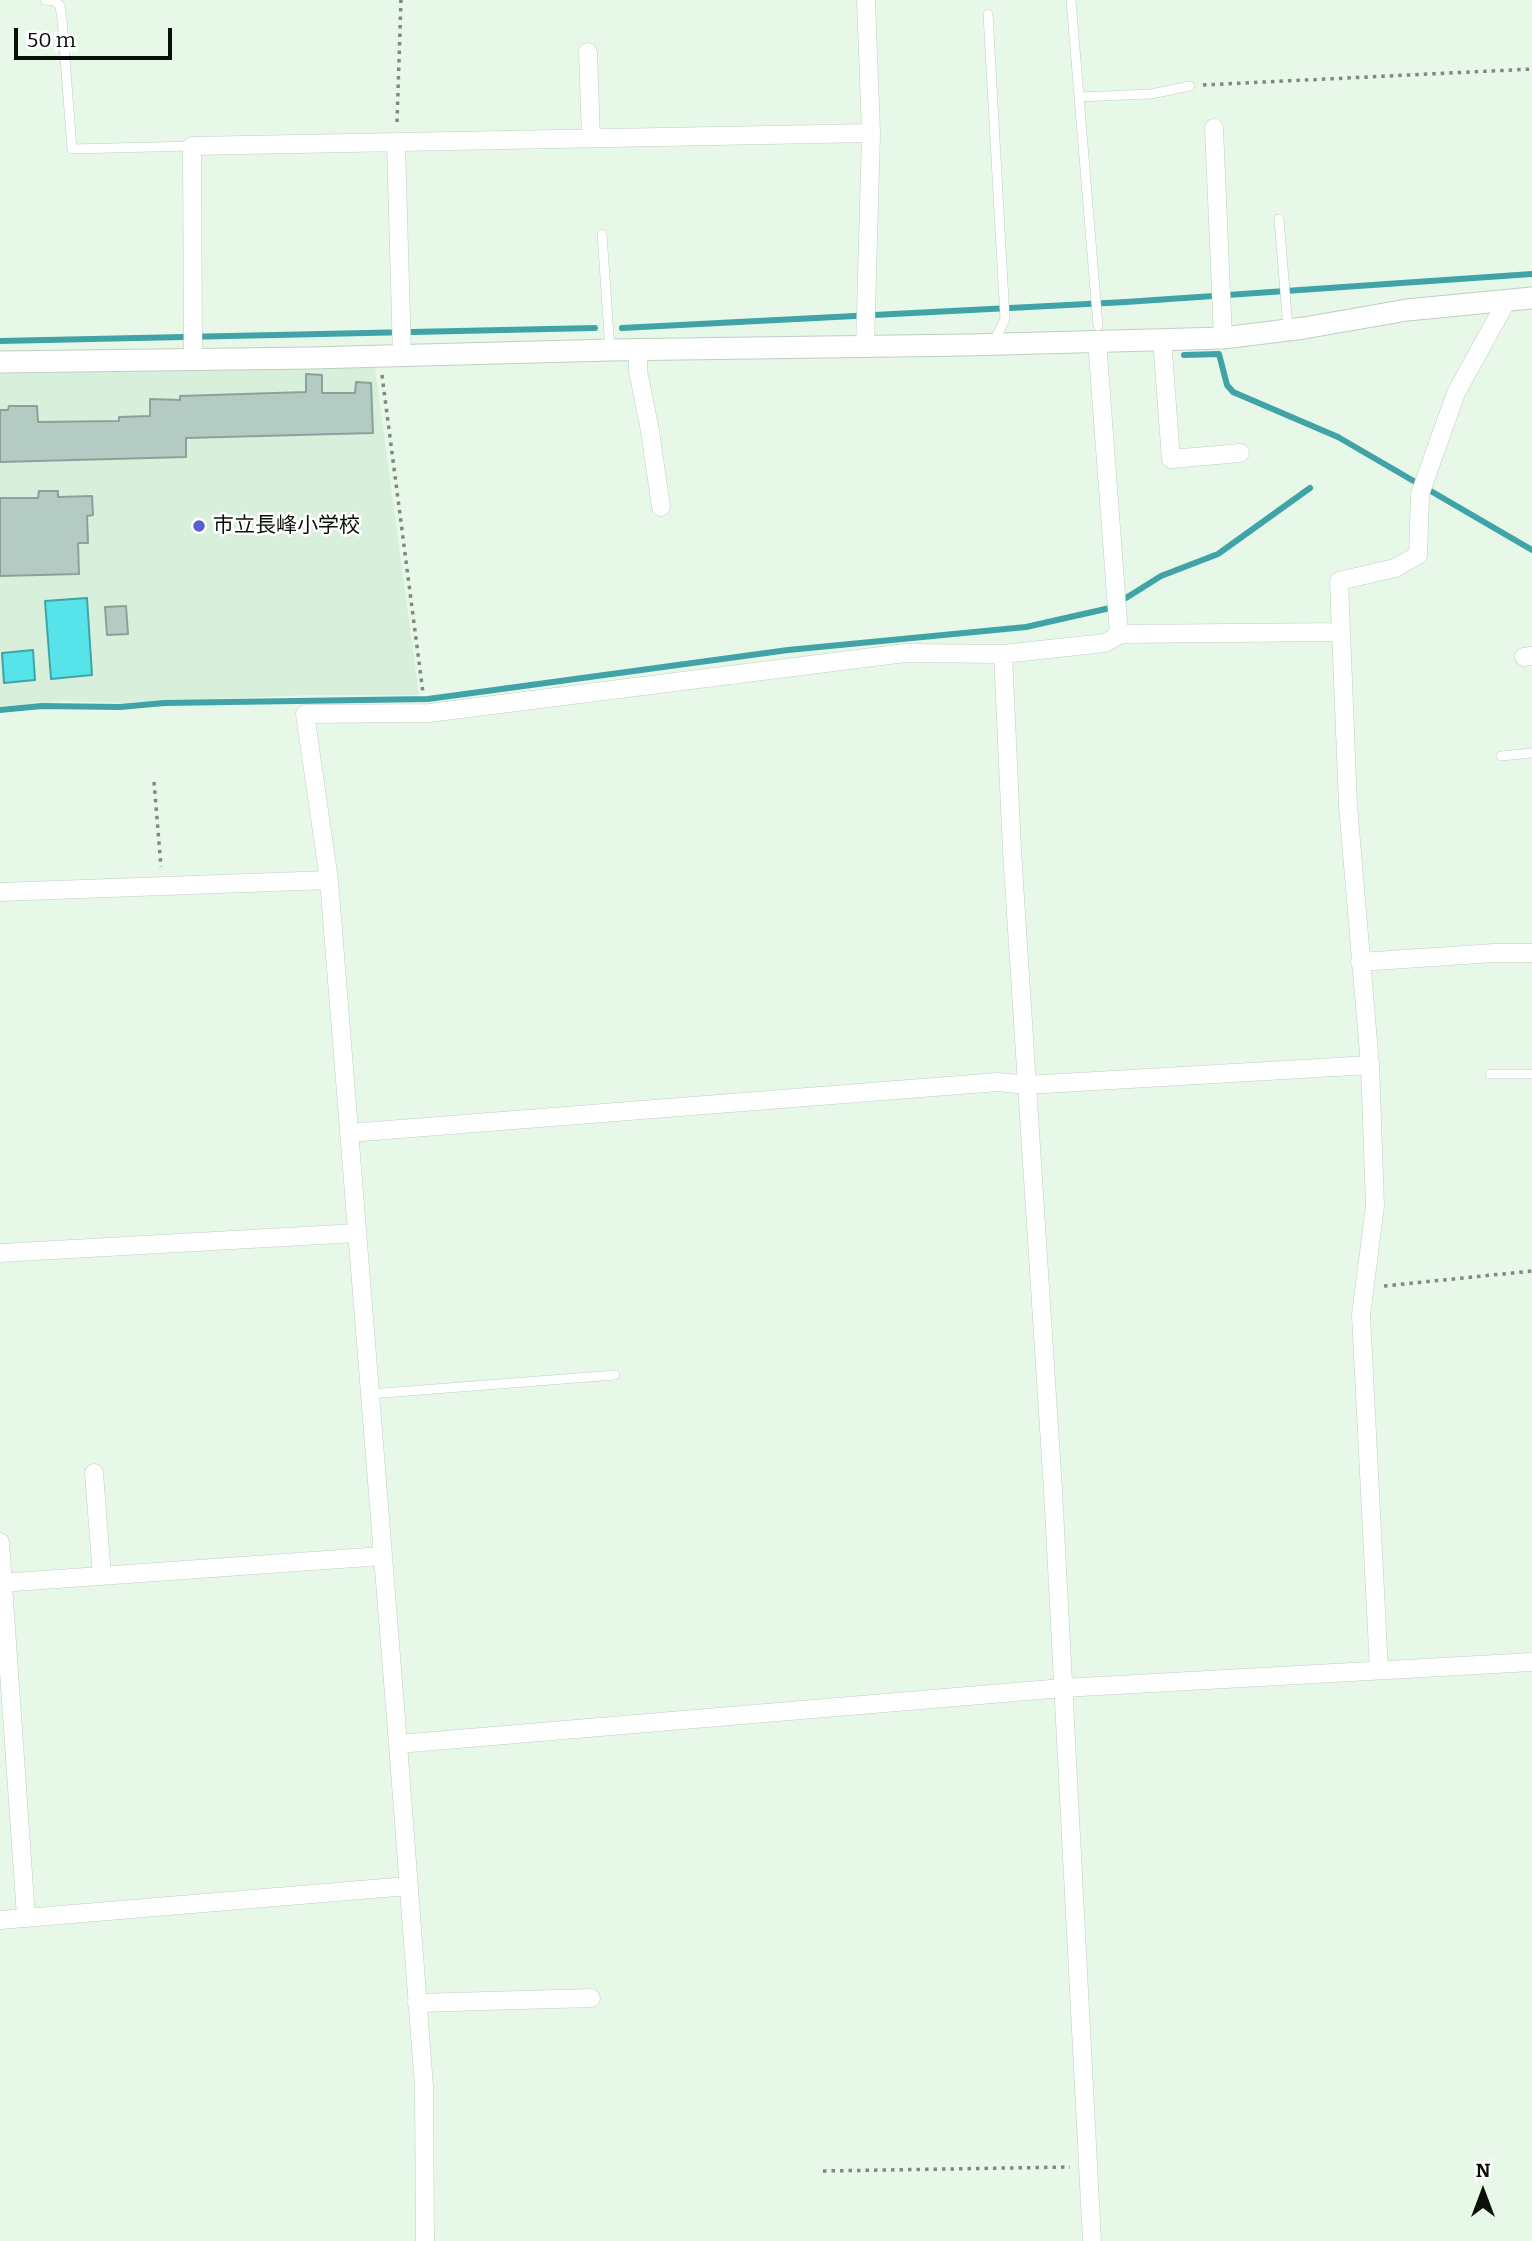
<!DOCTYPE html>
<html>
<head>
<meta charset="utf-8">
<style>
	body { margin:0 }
	#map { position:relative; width:1532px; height:2241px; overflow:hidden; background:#e7f8e9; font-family:Bitter,serif }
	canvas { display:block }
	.north { position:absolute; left:1448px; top:2157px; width:70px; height:70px; -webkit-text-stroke:5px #fff; paint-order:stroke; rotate:0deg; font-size:19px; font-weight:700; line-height:28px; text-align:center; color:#0a0f0a }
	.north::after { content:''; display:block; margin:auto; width:24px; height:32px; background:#0a0f0a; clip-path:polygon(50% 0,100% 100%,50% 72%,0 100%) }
	.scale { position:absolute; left:14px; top:28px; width:158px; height:32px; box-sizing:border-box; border:4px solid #0a0f0a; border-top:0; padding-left:9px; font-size:21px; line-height:24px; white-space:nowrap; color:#0a0f0a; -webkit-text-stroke:5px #fff; paint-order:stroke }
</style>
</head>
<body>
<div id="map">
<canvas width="1532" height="2241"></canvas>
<div class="north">N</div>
<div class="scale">50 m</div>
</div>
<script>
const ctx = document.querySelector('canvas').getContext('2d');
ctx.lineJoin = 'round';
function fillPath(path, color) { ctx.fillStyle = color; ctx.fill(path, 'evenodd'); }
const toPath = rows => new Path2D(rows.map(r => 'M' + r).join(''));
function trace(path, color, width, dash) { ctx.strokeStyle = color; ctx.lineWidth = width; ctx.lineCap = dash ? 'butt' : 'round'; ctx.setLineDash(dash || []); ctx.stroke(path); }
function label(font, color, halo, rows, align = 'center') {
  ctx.font = font + ' Bitter,"Noto Sans JP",serif'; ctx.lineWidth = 5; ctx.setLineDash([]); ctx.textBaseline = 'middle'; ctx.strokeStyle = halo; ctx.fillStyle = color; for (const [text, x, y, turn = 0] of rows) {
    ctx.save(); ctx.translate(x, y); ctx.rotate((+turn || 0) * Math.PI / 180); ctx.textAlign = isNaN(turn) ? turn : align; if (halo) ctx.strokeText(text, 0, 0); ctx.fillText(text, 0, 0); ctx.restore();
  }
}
fillPath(toPath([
	[375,368,419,695,310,695,122,703,64,701,0,707,0,373]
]), '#d8efdb');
const water = toPath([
	[87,598,92,675,51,679,45,601,87,598],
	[33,650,35,680,4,683,2,653,33,650]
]);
fillPath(water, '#57e3ea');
trace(water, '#40a3a7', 2);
trace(toPath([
	[622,328,1126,302,1532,274],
	[0,341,595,328],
	[1184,355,1219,354,1227,385,1233,392,1338,437,1532,550],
	[0,710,42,706,120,707,164,703,428,699,788,650,1026,627,1110,608,1161,576,1218,554,1310,488]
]), '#40a3a7', 6);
const building = toPath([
	[306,374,322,375,322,393,355,393,356,382,371,383,373,433,186,438,186,457,0,462,0,410,8,410,9,406,37,406,38,422,119,421,119,417,150,416,150,399,180,400,180,396,306,392,306,374],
	[39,491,58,491,58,497,92,496,93,515,87,516,88,543,78,543,79,574,0,576,0,498,38,498,39,491],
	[126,606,128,634,107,635,105,607,126,606]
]);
fillPath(building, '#b4cbc4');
trace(building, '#8ba19a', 2);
const service = toPath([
	[45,0,55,1,60,6,62,19,72,149,192,146],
	[1071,0,1098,326],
	[988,14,1005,319,994,342],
	[1079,97,1151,94,1190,86],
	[1279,219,1288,328],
	[602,234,610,350],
	[1501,756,1532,753],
	[1490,1074,1532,1074],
	[370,1394,615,1375]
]);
const minor = toPath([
	[588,52,591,138],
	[1214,128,1223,338],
	[396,142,402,355],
	[1162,339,1171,459,1240,453],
	[1097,341,1119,635],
	[865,347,871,133,866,0],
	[638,350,638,371,650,431,661,507],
	[193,359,192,146,871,133],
	[1003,654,1012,851,1053,1490,1092,2241],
	[1524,657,1532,656],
	[0,892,329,880],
	[1360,962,1494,953,1532,953],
	[349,1133,998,1082,1027,1085,1370,1065],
	[0,1253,357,1233],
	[94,1473,102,1576],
	[0,1542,26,1917],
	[0,1583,383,1556],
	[1379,1670,1361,1315,1375,1206,1370,1065,1348,806,1339,581,1395,568,1418,555,1420,494,1456,393,1506,302],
	[398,1744,1063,1688,1532,1662],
	[0,1920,408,1886],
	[417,2003,591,1998],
	[425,2241,424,2087,398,1744,329,880,305,714,429,713,905,653,1003,654,1105,643,1121,634,1340,632]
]);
const tertiary = toPath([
	[0,362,311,358,610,350,967,345,1223,338,1304,328,1407,310,1532,298]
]);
trace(service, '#becfc0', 10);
trace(minor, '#becfc0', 19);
trace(tertiary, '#becfc0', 23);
trace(toPath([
	[1203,85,1532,69],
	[397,122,401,0],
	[382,375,423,693],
	[154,782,161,867],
	[1384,1286,1532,1271],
	[823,2171,1070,2167]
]), '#7e897f', 3.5, [3.5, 5]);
trace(service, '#fff', 9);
trace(minor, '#fff', 18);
trace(tertiary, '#fff', 21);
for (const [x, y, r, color] of [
	[199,526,7,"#585dd4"]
]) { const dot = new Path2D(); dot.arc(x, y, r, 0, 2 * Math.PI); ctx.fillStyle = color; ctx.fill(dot); trace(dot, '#fff', 2.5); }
label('21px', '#0a0f0a', '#fff', [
	["市立長峰小学校",213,526]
], 'left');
</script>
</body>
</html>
